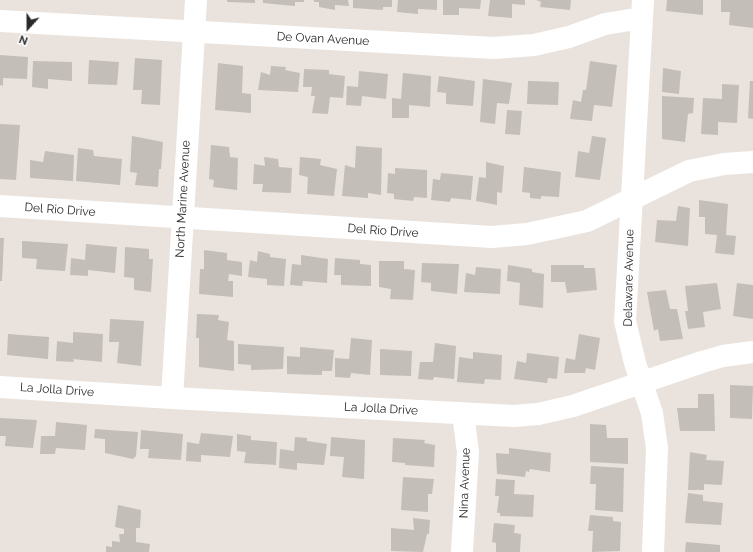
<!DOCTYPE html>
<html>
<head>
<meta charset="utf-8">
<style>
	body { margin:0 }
	#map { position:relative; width:753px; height:552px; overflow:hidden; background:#eae3dd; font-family:Raleway,sans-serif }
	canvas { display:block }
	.north { position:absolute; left:8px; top:8px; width:40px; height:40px; -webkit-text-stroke:3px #fff; paint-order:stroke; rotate:201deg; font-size:11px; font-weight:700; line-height:16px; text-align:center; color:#292929 }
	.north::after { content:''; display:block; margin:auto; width:14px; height:18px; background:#292929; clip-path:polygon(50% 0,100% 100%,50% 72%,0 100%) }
</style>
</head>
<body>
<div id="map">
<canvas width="753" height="552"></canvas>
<div class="north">N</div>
</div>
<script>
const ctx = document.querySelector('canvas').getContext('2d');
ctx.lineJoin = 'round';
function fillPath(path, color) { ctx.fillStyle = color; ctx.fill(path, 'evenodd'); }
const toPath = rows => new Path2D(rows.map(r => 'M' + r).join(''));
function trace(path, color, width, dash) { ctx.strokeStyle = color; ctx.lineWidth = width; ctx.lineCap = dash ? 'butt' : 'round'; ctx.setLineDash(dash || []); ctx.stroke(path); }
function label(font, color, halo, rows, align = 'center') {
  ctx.font = font + ' Raleway,sans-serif'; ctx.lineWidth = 3; ctx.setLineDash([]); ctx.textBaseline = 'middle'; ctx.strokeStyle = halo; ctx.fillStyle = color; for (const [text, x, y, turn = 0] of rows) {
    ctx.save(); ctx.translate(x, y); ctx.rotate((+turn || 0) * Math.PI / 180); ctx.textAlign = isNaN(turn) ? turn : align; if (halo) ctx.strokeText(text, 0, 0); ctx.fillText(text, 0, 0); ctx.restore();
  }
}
fillPath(toPath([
	[227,0,255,0,255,3,227,2],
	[263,0,304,0,304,2,295,2,295,6,263,3],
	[314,0,348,0,349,6,335,5,335,10,319,7,319,2,314,2],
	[353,0,392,0,392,7,383,7,383,10,353,8],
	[398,0,437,0,437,10,418,9,418,14,397,12],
	[443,0,481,0,480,9,459,8,459,15,443,15],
	[490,0,525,0,525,5,512,4,512,18,488,16],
	[536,0,571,0,570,10,540,7,541,2],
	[667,0,703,0,703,15,666,11],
	[721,0,753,0,753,28,729,25,730,12,721,12],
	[0,55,28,57,27,79,3,78,3,86,0,85],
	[135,58,162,60,160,105,141,104,142,90,133,90],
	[89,60,119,62,117,85,88,84],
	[33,61,72,62,72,81,48,79,48,89,32,87],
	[590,61,617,65,612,107,594,105,592,121,570,119,573,100,581,102,583,90,586,90],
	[218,63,243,66,242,93,251,94,251,113,215,110],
	[271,66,286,67,285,70,300,73,298,92,258,90,261,72,270,75],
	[663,68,681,71,679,94,662,92],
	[304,69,329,70,329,74,345,76,343,98,330,97,328,114,312,113,315,96,311,96,312,87,303,87],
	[359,71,388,74,386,99,362,96,361,106,346,105,347,86,358,87],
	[403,73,431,76,430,107,409,105,409,118,392,118,392,98,401,99],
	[439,76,475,81,473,106,446,104,446,93,437,92],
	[483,79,512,83,509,104,497,103,495,124,480,122],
	[528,81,559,82,558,105,527,104],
	[750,81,753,81,753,119,748,118],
	[722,84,739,85,737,123,718,122,718,135,701,134,703,98,722,99],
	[662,96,694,98,693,113,688,114,685,142,662,139],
	[507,110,522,111,520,135,505,134],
	[0,124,20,125,16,180,0,179],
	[132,136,163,142,161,169,159,169,158,187,135,185,137,173,130,172],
	[592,136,606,138,600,180,575,177,578,151,589,153],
	[211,145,229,147,230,157,238,158,237,190,213,187,214,180,209,179],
	[356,146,382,148,381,195,368,193,368,198,342,196,345,165,355,168],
	[78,148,93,150,94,156,122,159,120,185,76,181],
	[45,151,74,155,73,181,30,178,30,160,43,162],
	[264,157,278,159,279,167,292,168,291,193,262,192,263,184,253,184,254,164,265,166],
	[300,157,321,159,320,165,337,169,334,196,307,194,308,177,299,175],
	[486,162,504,166,502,193,497,192,497,205,476,201,479,177,486,178],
	[524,167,561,172,559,197,541,196,541,199,530,198,530,193,522,192],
	[395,168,427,170,427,198,414,197,413,201,394,199,394,194,387,193,388,173,395,174],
	[441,173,473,176,471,200,451,198,450,202,431,200,433,179,440,180],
	[699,200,728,204,726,235,736,236,734,255,715,253,717,235,705,234,705,217,699,217],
	[678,206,690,208,688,246,655,242,657,220,676,221],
	[0,238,4,238,2,281,0,281],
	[22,241,68,244,65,271,36,269,37,259,22,258],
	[86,244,117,247,115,273,88,270,88,276,70,275,71,258,85,260],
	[125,247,149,249,149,259,153,259,151,292,134,290,134,278,124,277],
	[204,250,227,253,227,260,242,262,242,276,229,274,228,281,233,281,233,297,199,294,200,269,204,269],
	[258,251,270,254,270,257,286,259,284,286,267,285,267,279,248,277,250,260,257,262],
	[301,255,328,259,327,283,303,281,302,286,290,285,292,264,301,265],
	[335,258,360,260,360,264,371,265,371,286,341,285,341,275,334,275],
	[379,261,404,261,404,269,415,270,413,300,390,299,391,289,379,287],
	[422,263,459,264,457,294,431,291,431,283,421,282],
	[508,265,532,269,532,272,544,274,543,308,519,305,520,283,507,281],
	[551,265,584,265,584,268,595,268,597,290,567,293,565,282,551,282],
	[476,267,501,269,500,294,464,292,466,273,475,275],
	[717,283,721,309,703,312,705,327,688,329,685,311,688,311,685,286],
	[737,283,753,285,753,319,733,316],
	[666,290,670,309,677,309,683,339,660,341,658,329,654,331,647,292],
	[197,314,219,315,218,320,229,322,227,340,234,341,234,371,199,367,199,338,196,338],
	[110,319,144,321,141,366,117,363,119,342,109,342],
	[73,332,103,334,102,362,73,359,74,362,56,361,57,341,73,343],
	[8,334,49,337,48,359,7,355],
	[579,334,600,338,595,370,586,368,585,373,564,373,566,358,575,360],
	[351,338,372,340,370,375,351,373,350,378,335,377,335,358,349,359],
	[435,343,456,346,454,379,434,377,433,380,418,379,420,362,433,362],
	[238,344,284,347,283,369,251,370,251,365,238,364],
	[300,347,334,350,332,371,322,371,322,375,287,374,287,356,300,357],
	[380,349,412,351,411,376,380,375],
	[473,352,502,355,501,380,485,379,484,384,457,382,459,357,473,359],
	[527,353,559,357,557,379,548,378,547,383,514,379,517,361,526,363],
	[730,385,753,386,752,419,730,418],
	[698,394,714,394,715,431,680,431,677,408,698,408],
	[0,418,37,420,33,448,5,446,6,436,0,436],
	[56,422,87,425,85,450,56,448,55,454,40,454,41,436,55,436],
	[590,424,606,425,607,438,628,438,628,464,590,462],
	[95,429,138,432,136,456,133,459,105,453,105,439,94,438],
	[141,430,183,434,181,460,148,458,149,449,140,449],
	[201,433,233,436,230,457,201,455,201,462,186,461,187,442,199,444],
	[237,434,251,436,251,440,277,442,276,465,244,463,246,452,237,451],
	[295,437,307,438,307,441,327,444,324,465,297,463,297,470,279,468,280,449,294,451],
	[331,437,365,440,364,479,342,477,344,457,330,456],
	[393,438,425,440,424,443,435,445,434,467,405,465,405,463,392,462],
	[509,448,551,453,550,472,530,469,529,472,526,471,525,477,497,474,496,453,509,454],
	[690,452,707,455,706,460,724,461,722,485,704,484,704,490,688,490],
	[591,466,624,468,623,512,595,510,596,484,590,484],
	[403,477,434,479,432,494,428,494,428,512,401,510],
	[496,479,515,480,514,494,534,495,533,517,500,516,500,513,497,513,499,496,495,496],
	[688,493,703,495,703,501,723,503,721,525,685,523],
	[118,505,141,510,140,528,136,528,136,542,150,544,149,552,106,552,106,546,112,547,112,541,120,542,119,534,124,534,124,529,115,527],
	[590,515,613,517,613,521,621,522,620,551,592,552,593,531,588,531],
	[413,518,430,520,429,534,427,534,423,552,391,551,391,528,414,530],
	[494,523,515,525,514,533,521,534,520,552,496,552,496,543,492,542],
	[686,542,720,545,720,552,685,552]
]), '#c3beb8');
trace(toPath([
	[643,0,625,321,635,363,652,413,657,448,653,552],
	[0,21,494,48,534,45,569,37,605,24,642,18],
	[0,206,492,237,527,234,587,221,689,171,724,164,753,162],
	[0,387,172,398,514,416,538,414,573,406,702,362,723,356,753,352],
	[172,398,196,0],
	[462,552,468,452,463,414]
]), '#fff', 22);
label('12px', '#292929', '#fff', [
	["De Ovan Avenue",323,39,3],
	["North Marine Avenue",183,199,-87],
	["Del Rio Drive",60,210,4],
	["Del Rio Drive",383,231,4],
	["Delaware Avenue",629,278,-89],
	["La Jolla Drive",57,390,4],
	["La Jolla Drive",381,409,3],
	["Nina Avenue",465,483,-88]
]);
</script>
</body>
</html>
